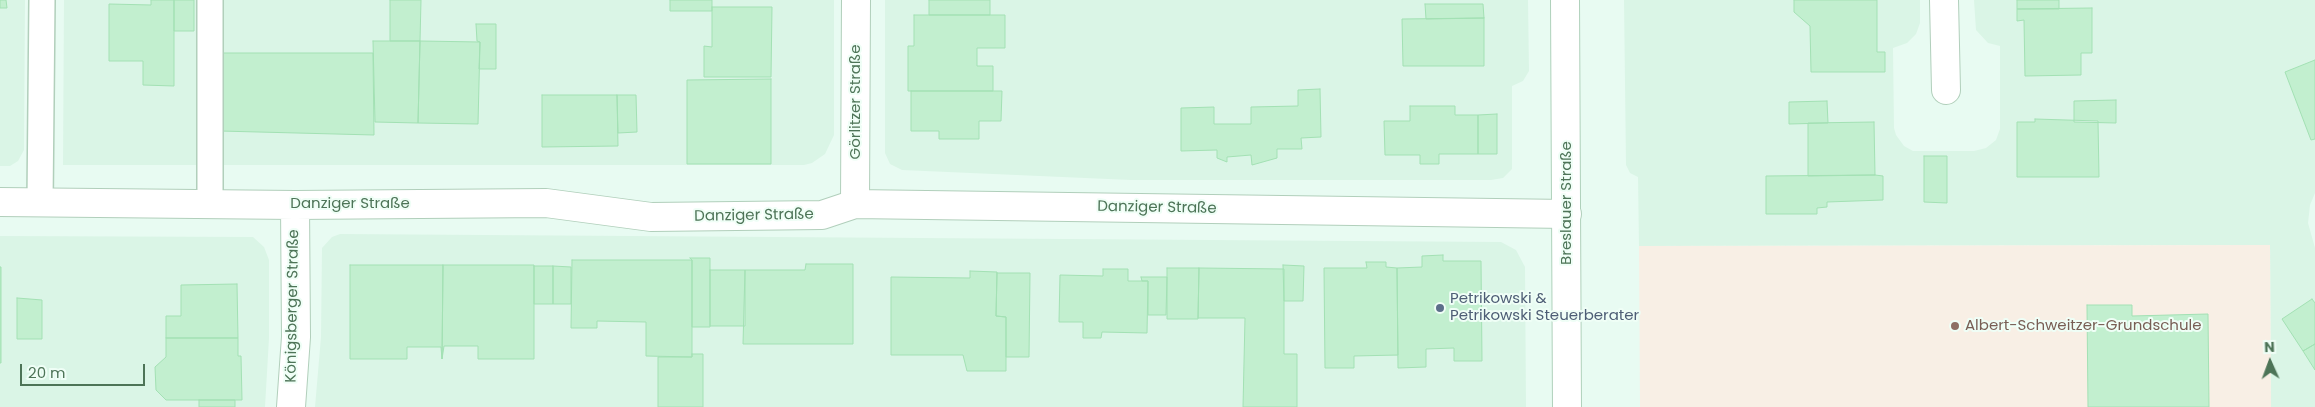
<!DOCTYPE html>
<html>
<head>
<meta charset="utf-8">
<style>
	body { margin:0 }
	#map { position:relative; width:2315px; height:407px; overflow:hidden; background:#e8fbf2; font-family:Poppins,sans-serif }
	canvas { display:block }
	.north { position:absolute; left:2245px; top:337px; width:50px; height:50px; -webkit-text-stroke:4px #effef6; paint-order:stroke; rotate:358deg; font-size:14px; font-weight:700; line-height:20px; text-align:center; color:#4d7457 }
	.north::after { content:''; display:block; margin:auto; width:18px; height:22px; background:#4d7457; clip-path:polygon(50% 0,100% 100%,50% 72%,0 100%) }
	.scale { position:absolute; left:20px; top:364px; width:125px; height:22px; box-sizing:border-box; border:2px solid #4d7457; border-top:0; padding-left:6px; font-size:15px; line-height:18px; white-space:nowrap; color:#4d7457; -webkit-text-stroke:4px #effef6; paint-order:stroke }
</style>
</head>
<body>
<div id="map">
<canvas width="2315" height="407"></canvas>
<div class="north">N</div>
<div class="scale">20 m</div>
</div>
<script>
const ctx = document.querySelector('canvas').getContext('2d');
ctx.lineJoin = 'round';
function fillPath(path, color) { ctx.fillStyle = color; ctx.fill(path, 'evenodd'); }
const toPath = rows => new Path2D(rows.map(r => 'M' + r).join(''));
function trace(path, color, width, dash) { ctx.strokeStyle = color; ctx.lineWidth = width; ctx.lineCap = dash ? 'butt' : 'round'; ctx.setLineDash(dash || []); ctx.stroke(path); }
function label(font, color, halo, rows, align = 'center') {
  ctx.font = font + ' Poppins,sans-serif'; ctx.lineWidth = 4; ctx.setLineDash([]); ctx.textBaseline = 'middle'; ctx.strokeStyle = halo; ctx.fillStyle = color; for (const [text, x, y, turn = 0] of rows) {
    ctx.save(); ctx.translate(x, y); ctx.rotate((+turn || 0) * Math.PI / 180); ctx.textAlign = isNaN(turn) ? turn : align; if (halo) ctx.strokeText(text, 0, 0); ctx.fillText(text, 0, 0); ctx.restore();
  }
}
fillPath(toPath([
	[0,0,25,0,24,150,18,161,10,166,0,166],
	[64,0,834,0,834,135,825,154,812,163,804,165,63,165],
	[885,0,1528,0,1529,71,1523,81,1512,86,1512,169,1503,178,1491,180,1131,180,902,170,890,164,885,153],
	[1624,0,1920,0,1920,23,1916,34,1907,43,1893,48,1894,128,1896,135,1904,146,1913,151,1974,151,1986,148,1996,140,2000,129,2000,46,1988,43,1976,30,1974,0,2315,0,2315,193,2310,205,2308,223,2315,248,2315,407,2271,407,2270,245,1639,246,1638,177,1630,173,1626,165],
	[340,234,1501,242,1516,250,1525,267,1526,407,315,407,321,337,322,248,332,237],
	[0,236,253,237,264,247,269,260,269,338,265,407,0,407]
]), '#daf5e6');
fillPath(toPath([
	[2270,245,2271,407,1640,407,1639,246]
]), '#f8efe5');
const building = toPath([
	[0,0,6,0,7,8,0,8,0,0],
	[151,0,174,0,174,86,143,85,143,61,109,61,109,4,151,5,151,0],
	[174,0,194,0,194,31,174,31,174,0],
	[390,0,421,0,420,41,390,41,390,0],
	[670,0,712,0,712,11,670,11,670,0],
	[929,0,990,0,990,15,929,15,929,0],
	[1794,0,1877,0,1877,52,1885,52,1885,72,1811,72,1810,26,1794,12,1794,0],
	[2017,0,2059,0,2059,9,2017,9,2017,0],
	[1425,4,1483,4,1484,18,1426,19,1425,4],
	[712,7,772,7,771,77,704,77,704,46,712,47,712,7],
	[2092,8,2092,53,2081,53,2081,75,2025,76,2024,20,2017,21,2017,9,2092,8],
	[914,15,1005,15,1005,48,977,48,977,66,993,66,993,91,908,91,908,46,914,46,914,15],
	[1484,18,1484,66,1403,66,1402,19,1484,18],
	[476,24,496,24,496,69,479,69,480,42,477,41,476,24],
	[373,41,420,41,418,123,375,122,373,41],
	[420,41,480,42,478,124,418,123,420,41],
	[220,53,373,53,374,135,220,131,220,53],
	[2315,60,2315,139,2311,140,2285,72,2315,60],
	[771,79,771,164,687,164,687,80,771,79],
	[1320,89,1321,137,1301,138,1302,149,1277,149,1277,158,1252,165,1251,155,1227,157,1227,162,1217,158,1217,150,1181,151,1181,108,1214,107,1214,124,1251,124,1251,107,1298,106,1298,90,1320,89],
	[911,91,1002,91,1001,121,979,121,979,139,939,139,939,131,911,131,911,91],
	[542,95,617,95,618,146,542,147,542,95],
	[617,95,636,95,637,132,618,133,617,95],
	[2116,100,2116,123,2074,122,2074,101,2116,100],
	[1827,101,1828,123,1789,124,1789,102,1827,101],
	[1410,106,1455,106,1455,115,1478,115,1478,154,1439,154,1439,164,1420,164,1420,155,1385,155,1384,121,1410,121,1410,106],
	[1497,114,1497,154,1478,154,1478,115,1497,114],
	[2035,119,2098,121,2099,177,2017,177,2017,122,2035,122,2035,119],
	[1874,122,1875,175,1808,176,1808,123,1874,122],
	[1924,156,1947,156,1947,203,1924,202,1924,156],
	[1875,175,1883,176,1883,200,1827,202,1827,207,1817,208,1817,214,1766,214,1766,176,1875,175],
	[1443,255,1443,261,1481,261,1482,361,1454,361,1454,348,1426,349,1426,367,1398,368,1397,268,1422,267,1422,256,1443,255],
	[690,258,710,258,710,327,692,327,692,260,690,258],
	[572,260,692,260,692,357,646,356,646,322,597,321,597,328,571,328,572,260],
	[1366,262,1386,262,1386,267,1397,268,1398,355,1354,356,1354,368,1325,368,1324,268,1367,268,1366,262],
	[806,264,853,264,853,344,743,344,745,270,805,270,806,264],
	[350,265,443,265,442,359,441,347,407,347,407,359,350,359,350,265],
	[443,265,534,265,534,359,478,359,478,346,444,346,442,359,443,265],
	[1283,265,1304,266,1303,301,1284,301,1283,265],
	[534,266,553,266,553,304,534,304,534,266],
	[553,266,571,267,571,304,553,304,553,266],
	[0,267,1,267,1,363,0,363,0,267],
	[1167,268,1199,268,1198,319,1167,319,1167,268],
	[1199,268,1284,269,1284,354,1297,354,1297,407,1243,407,1245,318,1198,318,1199,268],
	[1103,269,1128,269,1128,281,1148,281,1147,333,1102,332,1101,338,1083,338,1083,322,1059,322,1060,275,1103,276,1103,269],
	[710,270,745,270,745,326,710,326,710,270],
	[970,271,997,272,996,316,1006,317,1006,371,967,371,963,355,891,355,891,277,970,278,970,271],
	[997,273,1030,273,1029,357,1006,357,1006,317,996,316,997,273],
	[1141,277,1167,277,1166,315,1148,315,1148,281,1142,281,1141,277],
	[237,284,238,338,166,338,166,316,181,316,181,285,237,284],
	[17,298,42,300,42,339,17,339,17,298],
	[2312,299,2315,303,2315,344,2303,351,2282,319,2312,299],
	[2087,305,2132,305,2132,316,2208,314,2209,407,2088,407,2087,305],
	[166,338,238,338,238,356,241,356,242,400,166,400,156,390,155,367,166,357,166,338],
	[2315,344,2315,370,2303,351,2315,344],
	[692,354,703,354,703,407,658,407,658,357,692,357,692,354],
	[199,400,235,400,235,407,199,407,199,400]
]);
fillPath(building, '#c2efcf');
trace(building, '#a3e1b4', 1);
const lane = toPath([
	[40,202,42,0],
	[210,204,210,0]
]);
const street = toPath([
	[1944,0,1946,90],
	[0,202,295,205,546,203,651,217,822,215,855,204,1567,214],
	[855,204,856,0],
	[291,407,296,337,295,205]
]);
const secondary = toPath([
	[1565,0,1567,407]
]);
trace(lane, '#b1cfbb', 28);
trace(street, '#b1cfbb', 30);
trace(secondary, '#afd1bb', 30);
trace(lane, '#fff', 25);
trace(street, '#fff', 28);
trace(secondary, '#fff', 28);
for (const [x, y, r, color] of [
	[1440,308,5,"#5c6f8a"],
	[1955,326,5,"#8d6e63"]
]) { const dot = new Path2D(); dot.arc(x, y, r, 0, 2 * Math.PI); ctx.fillStyle = color; ctx.fill(dot); trace(dot, '#effef6', 2); }
label('15px', '#4d7457', '#effef6', [
	["Görlitzer Straße",856,102,-90],
	["Breslauer Straße",1567,203,-90],
	["Danziger Straße",350,204],
	["Danziger Straße",1157,208,1],
	["Danziger Straße",754,216,-1],
	["Königsberger Straße",293,306,-89]
]);
label('15px', '#4e5e75', '#effef6', [
	["Petrikowski &",1450,299],
	["Petrikowski Steuerberater",1450,316]
], 'left');
label('15px', '#785e54', '#effef6', [
	["Albert-Schweitzer-Grundschule",1965,326]
], 'left');
</script>
</body>
</html>
